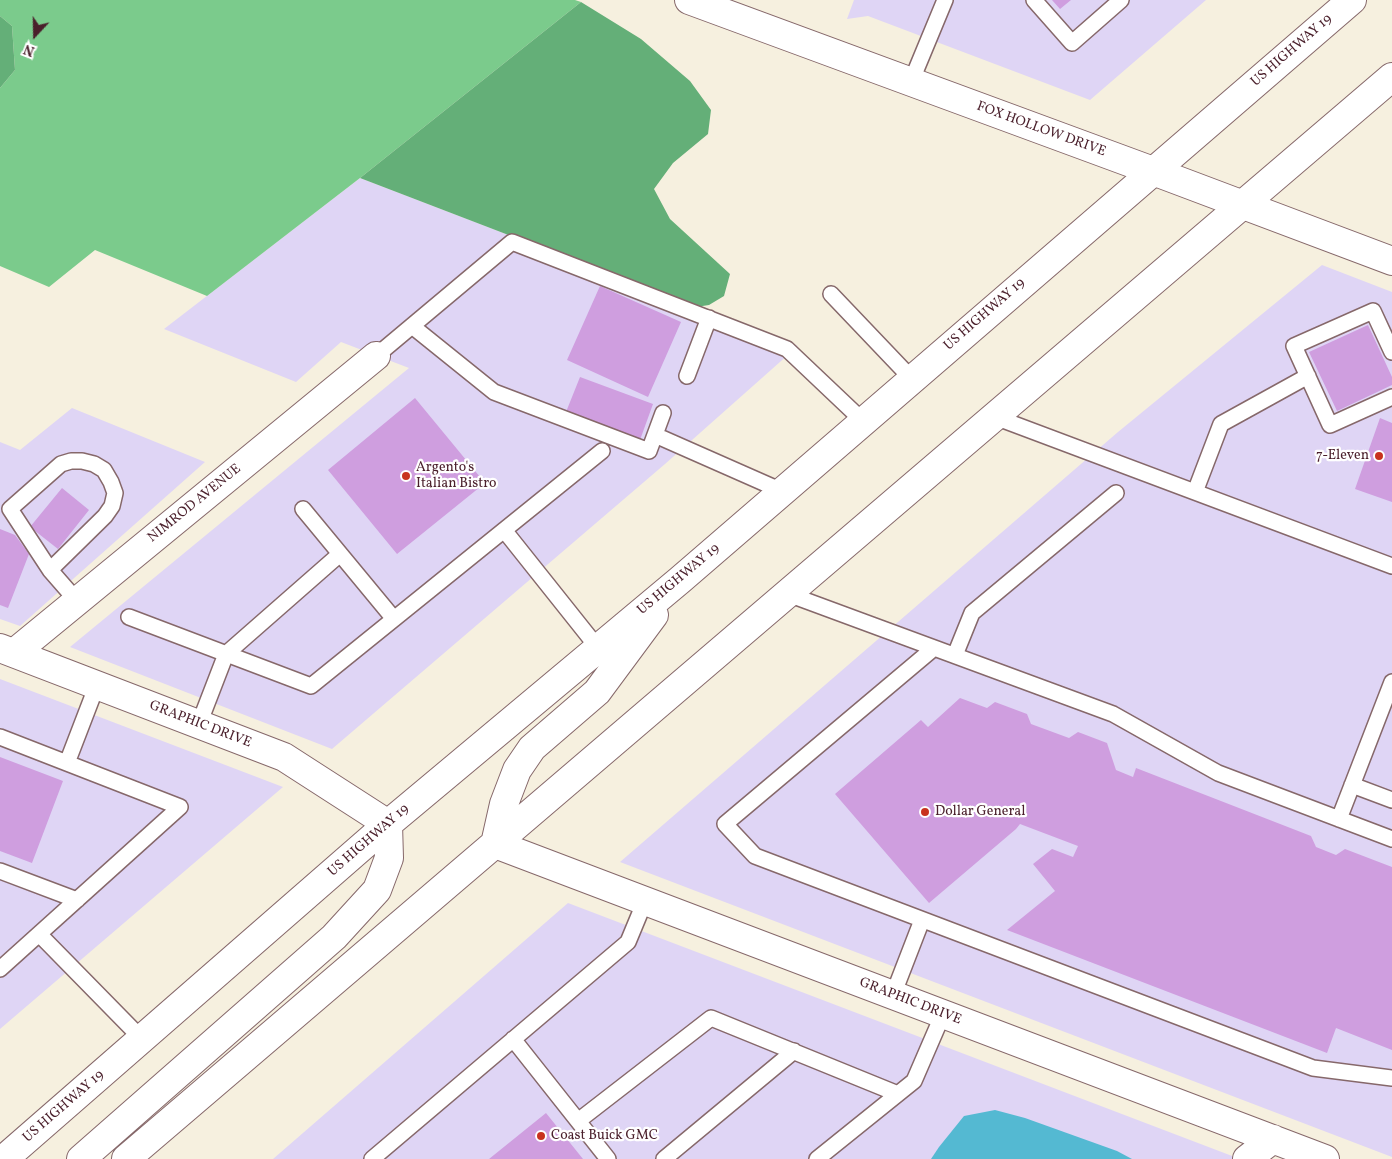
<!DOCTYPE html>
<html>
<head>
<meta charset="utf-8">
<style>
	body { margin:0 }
	#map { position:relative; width:1392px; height:1159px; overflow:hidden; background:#f6f0df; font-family:Vollkorn,serif }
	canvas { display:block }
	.north { position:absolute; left:10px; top:10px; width:50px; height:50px; -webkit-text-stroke:4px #fff; paint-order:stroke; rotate:201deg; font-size:14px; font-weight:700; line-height:20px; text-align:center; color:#4a1f2b }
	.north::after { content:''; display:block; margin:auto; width:18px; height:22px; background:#4a1f2b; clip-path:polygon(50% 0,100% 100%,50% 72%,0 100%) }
</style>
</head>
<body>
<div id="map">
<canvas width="1392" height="1159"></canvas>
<div class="north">N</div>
</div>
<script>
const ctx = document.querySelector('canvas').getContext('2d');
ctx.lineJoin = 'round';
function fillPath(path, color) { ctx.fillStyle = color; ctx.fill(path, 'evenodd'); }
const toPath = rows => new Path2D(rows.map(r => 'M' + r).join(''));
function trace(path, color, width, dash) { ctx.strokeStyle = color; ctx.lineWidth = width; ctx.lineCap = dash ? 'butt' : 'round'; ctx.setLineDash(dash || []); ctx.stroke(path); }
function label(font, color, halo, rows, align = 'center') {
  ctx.font = font + ' Vollkorn,serif'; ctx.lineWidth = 4.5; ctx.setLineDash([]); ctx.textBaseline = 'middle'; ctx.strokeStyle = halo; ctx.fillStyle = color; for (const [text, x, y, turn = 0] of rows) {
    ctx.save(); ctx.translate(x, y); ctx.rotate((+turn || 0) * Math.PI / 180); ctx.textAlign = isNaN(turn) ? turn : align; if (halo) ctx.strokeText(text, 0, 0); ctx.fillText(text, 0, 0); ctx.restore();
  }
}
fillPath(toPath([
	[854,0,1206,0,1090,100,868,16,847,19],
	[360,178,798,346,665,464,332,749,70,647,409,368,341,342,296,382,164,329],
	[1322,265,1392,292,1392,1157,620,862,1118,432],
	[72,408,205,462,20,626,0,619,0,442,20,450],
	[0,679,283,787,0,1029],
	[568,903,1240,1159,273,1159]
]), '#dfd5f5');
fillPath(toPath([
	[0,0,575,0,581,2,360,178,207,296,95,250,49,287,0,266,0,88,15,70,12,26,0,16]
]), '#7bcb8c');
fillPath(toPath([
	[581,2,641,39,690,81,711,110,708,134,673,163,654,189,670,219,730,274,724,296,709,305,696,307,360,178],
	[0,16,12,26,15,70,0,88]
]), '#64af78');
fillPath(toPath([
	[995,1110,1025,1118,1117,1151,1132,1159,931,1159,939,1147,964,1116]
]), '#54b9d2');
fillPath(toPath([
	[1052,0,1071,0,1060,9],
	[600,286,681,322,648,397,567,360],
	[1368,325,1392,377,1392,385,1337,411,1309,352],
	[580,377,653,404,640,440,566,412],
	[415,398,485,483,397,554,328,470],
	[1380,418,1392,423,1392,502,1355,489],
	[62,488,89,510,58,549,30,527],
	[0,529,15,535,29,554,8,608,0,605],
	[960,698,987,708,995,702,1027,714,1031,724,1069,738,1078,732,1107,743,1116,770,1133,777,1136,768,1311,836,1316,847,1336,855,1345,849,1392,867,1392,1050,1336,1028,1327,1053,1007,930,1055,891,1033,864,1052,849,1073,857,1078,846,1020,824,1016,829,929,903,835,794,921,720,928,727],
	[0,757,63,781,32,863,0,851],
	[546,1113,583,1159,489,1159]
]), '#cf9edf');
const lane = toPath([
	[1034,0,1072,43,1121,0],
	[911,82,945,0],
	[831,294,912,379],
	[412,326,494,392,649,451,663,413],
	[1392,352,1373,311,1294,346,1330,425,1392,397],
	[376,356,512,242,787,349,863,421],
	[687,376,709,318],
	[995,417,1392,566],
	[655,435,782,491],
	[1195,492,1221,424,1308,376],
	[303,509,394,619],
	[504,530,598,648],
	[50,570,105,516,112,506,115,493,111,482,104,470,94,464,82,461,71,461,61,464,10,509,50,570,77,601],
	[788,594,1113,714,1218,773,1392,839],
	[129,617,311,686,602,451],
	[934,648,725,824,755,856,1313,1068,1392,1078],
	[955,655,972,613,1116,493],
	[199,724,226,654,340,554],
	[0,737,180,807,0,969],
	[67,763,97,685],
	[1352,785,1392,800],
	[1339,819,1392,682],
	[0,871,77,900],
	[39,934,142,1039],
	[893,995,922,920],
	[513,1039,608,1159],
	[578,1121,711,1018,898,1094],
	[372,1159,628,942,645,901],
	[664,1159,794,1051],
	[817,1159,914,1081,943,1014]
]);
const street = toPath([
	[0,648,284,757,388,824],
	[14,653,376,356],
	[495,844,1325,1159],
	[1247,1159,1273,1139]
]);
const secondary = toPath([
	[689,0,1153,171,1392,261]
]);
const highway = toPath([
	[495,844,504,804,517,770,532,748,597,692,654,615],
	[4,1159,388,824,680,580,1352,0],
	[81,1159,334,937,377,890,389,858,388,824],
	[126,1159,1392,77]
]);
trace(lane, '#86686a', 18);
trace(street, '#86686a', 30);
trace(secondary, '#86686a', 30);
trace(highway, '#86686a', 30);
trace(lane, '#fff', 15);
trace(street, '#fff', 28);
trace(secondary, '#fff', 28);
trace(highway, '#fff', 28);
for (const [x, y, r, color] of [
	[1379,456,5,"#c8321e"],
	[406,476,5,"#c8321e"],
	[925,812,5,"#c8321e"],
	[541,1136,5,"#c8321e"]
]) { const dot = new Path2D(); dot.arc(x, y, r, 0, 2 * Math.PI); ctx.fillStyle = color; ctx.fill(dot); trace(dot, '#fff', 2); }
label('14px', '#4a1f2b', '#fff', [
	["US HIGHWAY 19",1292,51,-41],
	["FOX HOLLOW DRIVE",1041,130,20],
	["US HIGHWAY 19",985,315,-41],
	["NIMROD AVENUE",195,504,-39],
	["US HIGHWAY 19",679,580,-40],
	["GRAPHIC DRIVE",200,725,21],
	["US HIGHWAY 19",369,841,-41],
	["GRAPHIC DRIVE",910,1002,21],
	["US HIGHWAY 19",64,1107,-41]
]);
label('14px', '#4a1f2b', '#fff', [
	["7-Eleven",1369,456,"right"],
	["Argento's",416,468],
	["Italian Bistro",416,484],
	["Dollar General",935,812],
	["Coast Buick GMC",551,1136]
], 'left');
</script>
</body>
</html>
